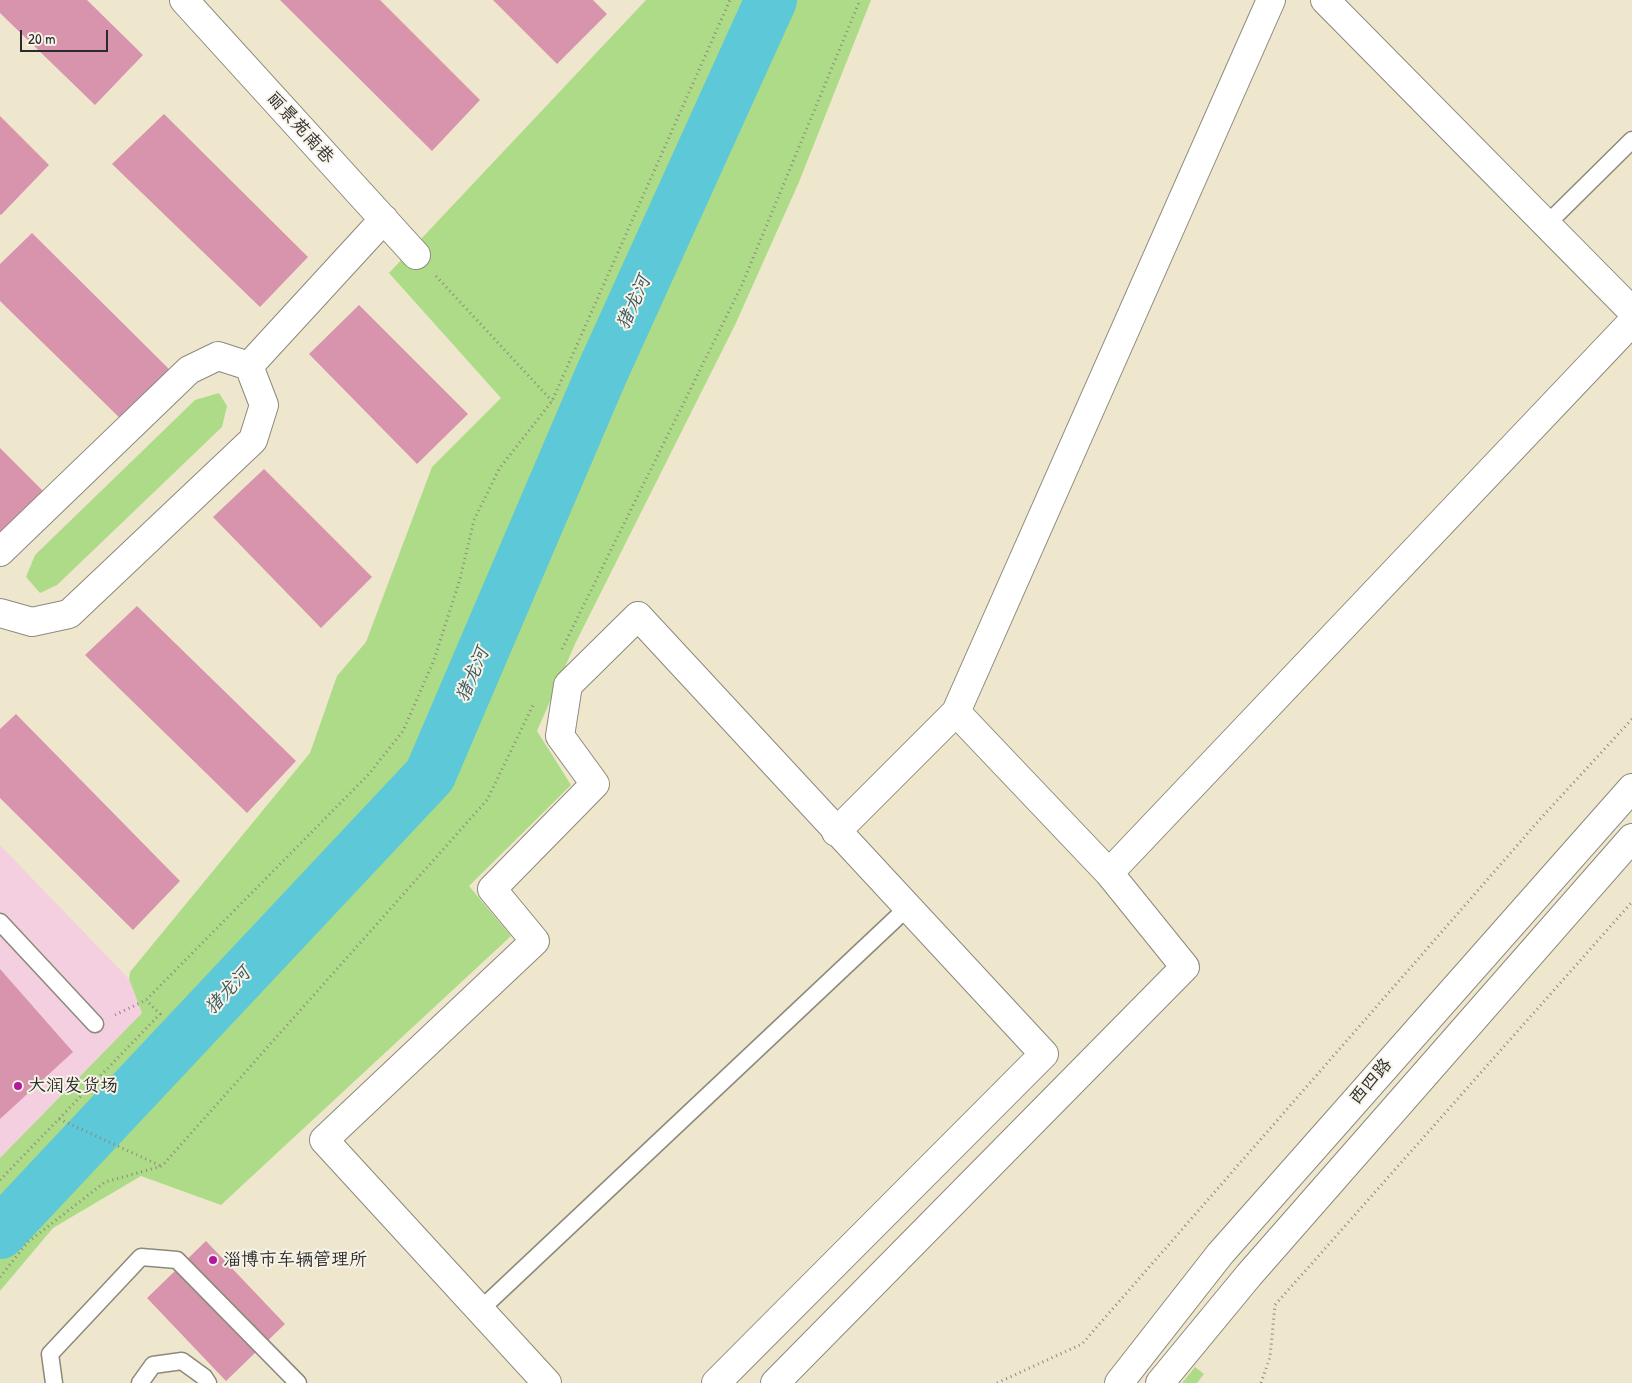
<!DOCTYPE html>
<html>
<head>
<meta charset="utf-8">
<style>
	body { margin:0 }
	#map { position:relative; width:1632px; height:1383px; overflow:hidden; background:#eee7cd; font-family:"Patrick Hand",sans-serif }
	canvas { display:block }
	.scale { position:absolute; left:20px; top:30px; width:88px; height:22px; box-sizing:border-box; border:2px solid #2b2b2b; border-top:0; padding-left:6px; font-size:15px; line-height:18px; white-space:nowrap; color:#2b2b2b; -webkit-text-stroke:4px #f7f3e8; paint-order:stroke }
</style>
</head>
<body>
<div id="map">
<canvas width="1632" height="1383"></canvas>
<div class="scale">20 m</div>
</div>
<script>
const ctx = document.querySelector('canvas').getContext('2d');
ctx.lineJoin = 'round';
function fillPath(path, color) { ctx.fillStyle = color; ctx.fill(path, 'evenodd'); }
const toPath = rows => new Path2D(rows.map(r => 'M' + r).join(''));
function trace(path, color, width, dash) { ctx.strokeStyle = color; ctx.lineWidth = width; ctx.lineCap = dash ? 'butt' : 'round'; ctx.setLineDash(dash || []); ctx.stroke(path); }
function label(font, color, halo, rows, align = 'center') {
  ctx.font = font + ' "Patrick Hand","LXGW WenKai TC",sans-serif'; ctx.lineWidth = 4; ctx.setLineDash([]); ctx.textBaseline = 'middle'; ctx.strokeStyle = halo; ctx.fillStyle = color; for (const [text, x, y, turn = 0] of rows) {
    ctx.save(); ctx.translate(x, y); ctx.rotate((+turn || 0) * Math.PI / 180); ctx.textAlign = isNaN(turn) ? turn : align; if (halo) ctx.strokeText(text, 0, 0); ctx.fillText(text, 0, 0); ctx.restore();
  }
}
fillPath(toPath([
	[0,845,129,979,142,1013,0,1158]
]), '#f3cfe0');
fillPath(toPath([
	[646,0,871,0,799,182,735,325,575,644,537,731,571,785,469,886,511,936,221,1205,141,1176,53,1228,0,1291,0,1158,142,1013,129,979,130,972,310,753,337,676,366,642,432,467,501,398,389,273],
	[219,393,227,406,222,427,57,585,40,593,26,577,35,555,195,400],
	[1195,1367,1204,1374,1197,1383,1182,1383]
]), '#aedb87');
trace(toPath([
	[0,1233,430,775,601,375,771,0]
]), '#5dc8d7', 52);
fillPath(toPath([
	[0,0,87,0,143,55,95,105,0,13],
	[280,0,380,0,480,100,432,151],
	[493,0,593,0,607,14,557,64],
	[164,114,308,257,260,307,112,164],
	[0,116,49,165,1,215,0,214],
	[32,233,176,376,128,426,0,301,0,264],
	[359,305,468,414,417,464,309,354],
	[0,448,43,491,0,536],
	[264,469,372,577,321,628,213,517],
	[137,606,296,761,247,813,85,655],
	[16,714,180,881,133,930,0,798,0,729],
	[0,969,73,1052,0,1119],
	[206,1241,285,1324,226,1381,147,1298]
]), '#d893ad');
const service = toPath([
	[1546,225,1632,140],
	[0,922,95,1024],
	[480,1310,907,908],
	[54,1383,50,1354,141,1257,177,1260,298,1383],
	[140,1383,153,1365,182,1361,204,1377,208,1383]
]);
const minor = toPath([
	[184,0,416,255],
	[1325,0,1632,311],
	[249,366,384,219],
	[0,552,189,370,218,356,249,366],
	[0,613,32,622,69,614,253,440,264,405,249,366],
	[956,712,1109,873,1632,322],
	[836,832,956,712,1271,0],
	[547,1383,324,1140,535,941,492,889,595,784,560,736,568,685,638,616,1044,1054,716,1383],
	[775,1383,1185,967,1109,873]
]);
const tertiary = toPath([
	[1119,1383,1220,1254,1632,788],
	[1160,1383,1249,1275,1632,838]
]);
trace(service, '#8c897c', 19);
trace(minor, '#8c897c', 30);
trace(tertiary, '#8c897c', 30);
trace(toPath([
	[436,276,552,401],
	[562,649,741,287,860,0],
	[115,1015,146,1000,369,774,403,731,434,660,460,579,474,520,499,469,552,401,730,0],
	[59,1119,161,1166],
	[0,1180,160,1014,146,1000],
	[0,1277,28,1242,105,1182,162,1166,487,800,534,703],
	[997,1383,1082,1344,1542,817,1632,719],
	[1261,1383,1270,1357,1275,1305,1632,902]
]), '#8c897c', 3, [1, 4]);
trace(service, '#fff', 16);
trace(minor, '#fff', 28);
trace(tertiary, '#fff', 28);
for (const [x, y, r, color] of [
	[18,1086,5,"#b5179e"],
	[213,1260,5,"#b5179e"]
]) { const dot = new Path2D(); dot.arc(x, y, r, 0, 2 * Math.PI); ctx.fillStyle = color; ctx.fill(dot); trace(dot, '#f7f3e8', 2); }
label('18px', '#2b2b2b', '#f7f3e8', [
	["丽景苑南巷",300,128,48],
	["西四路",1371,1082,-49]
]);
label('18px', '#2b2b2b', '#f7f3e8', [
	["大润发货场",28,1086],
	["淄博市车辆管理所",223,1260]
], 'left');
label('italic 19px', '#3a5a5f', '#f7f3e8', [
	["猪龙河",634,303,-66],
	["猪龙河",473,675,-67],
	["猪龙河",228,991,-47]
]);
</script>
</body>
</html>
